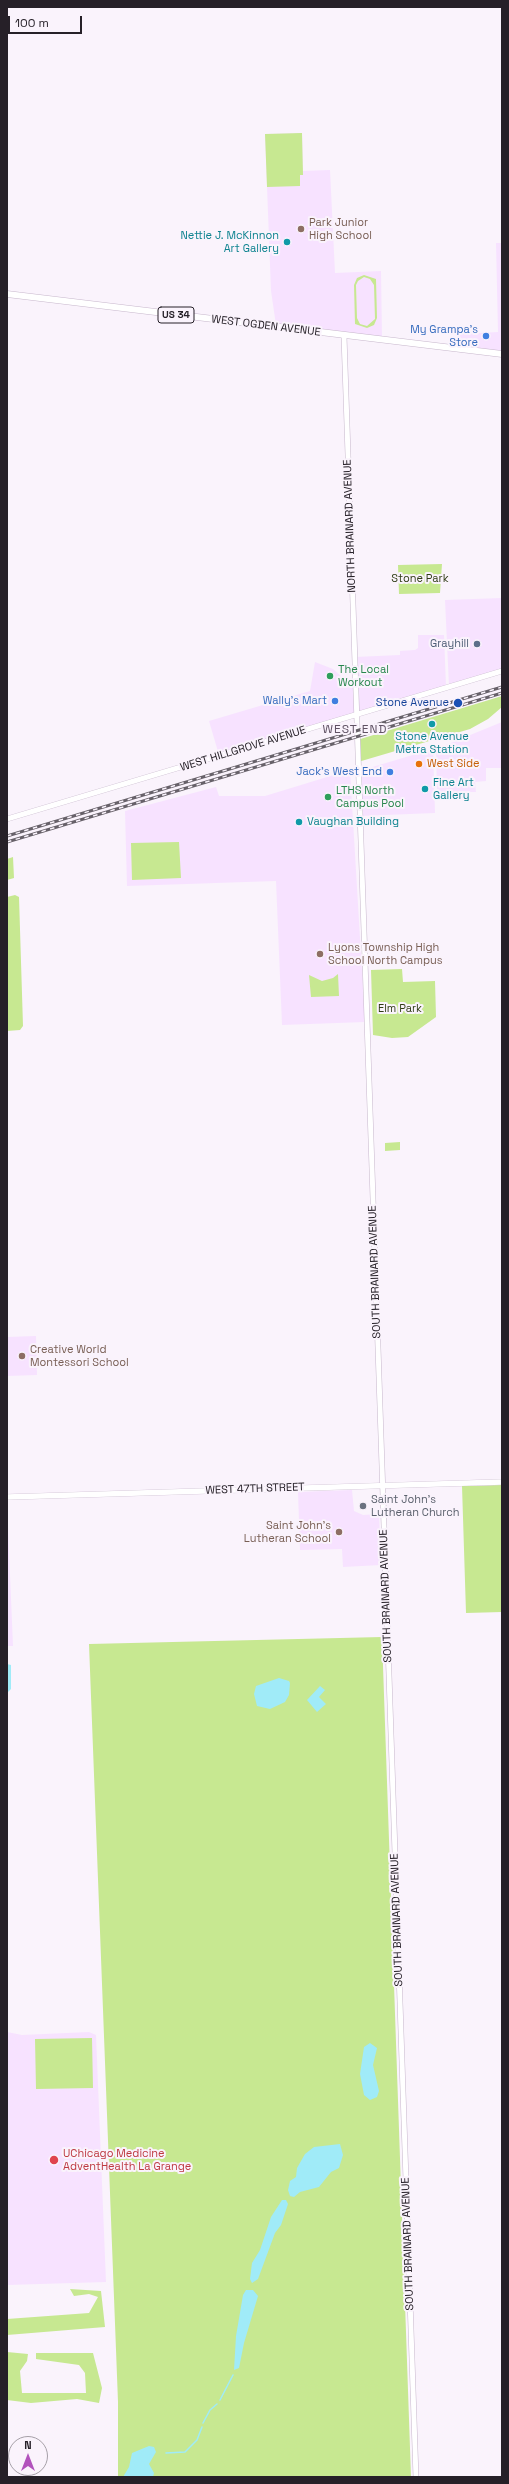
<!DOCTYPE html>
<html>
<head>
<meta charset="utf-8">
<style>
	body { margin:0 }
	#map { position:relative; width:509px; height:2484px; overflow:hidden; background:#faf3fc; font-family:"Space Grotesk",sans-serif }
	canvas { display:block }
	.frame { position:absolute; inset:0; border:8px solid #262028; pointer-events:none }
	.north { position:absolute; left:8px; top:2436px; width:40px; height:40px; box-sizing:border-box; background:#faf3fc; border:1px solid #a59fa7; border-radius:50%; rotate:0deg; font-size:11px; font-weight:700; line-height:16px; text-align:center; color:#262028 }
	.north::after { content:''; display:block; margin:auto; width:14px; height:18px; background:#b253bc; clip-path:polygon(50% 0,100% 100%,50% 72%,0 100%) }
	.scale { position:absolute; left:8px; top:16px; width:74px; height:18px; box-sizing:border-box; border:2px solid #262028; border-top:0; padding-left:5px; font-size:12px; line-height:14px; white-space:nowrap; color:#262028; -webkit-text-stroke:3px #faf3fc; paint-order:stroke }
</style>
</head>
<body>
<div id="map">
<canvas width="509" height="2484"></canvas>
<div class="frame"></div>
<div class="north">N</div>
<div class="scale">100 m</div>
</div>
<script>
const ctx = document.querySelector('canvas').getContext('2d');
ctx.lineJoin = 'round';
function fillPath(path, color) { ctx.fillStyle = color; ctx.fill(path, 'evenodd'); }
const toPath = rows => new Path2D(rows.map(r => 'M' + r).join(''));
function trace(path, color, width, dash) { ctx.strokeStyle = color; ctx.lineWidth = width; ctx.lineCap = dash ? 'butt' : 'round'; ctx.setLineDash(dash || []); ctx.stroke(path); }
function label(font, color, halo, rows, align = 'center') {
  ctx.font = font + ' "Space Grotesk",sans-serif'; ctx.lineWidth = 4; ctx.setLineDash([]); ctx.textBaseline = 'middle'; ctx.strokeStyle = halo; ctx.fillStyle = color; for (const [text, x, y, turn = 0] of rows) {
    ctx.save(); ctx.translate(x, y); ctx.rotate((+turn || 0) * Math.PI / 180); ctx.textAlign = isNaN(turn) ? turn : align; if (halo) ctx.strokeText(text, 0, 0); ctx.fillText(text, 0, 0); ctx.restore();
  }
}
fillPath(toPath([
	[302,133,303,171,330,170,335,273,381,271,382,338,276,325,271,291,265,134],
	[496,243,502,243,502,354,460,349,460,334,498,332],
	[502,598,502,669,449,686,445,600],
	[418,635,444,635,446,686,358,713,355,657,400,655,400,651,415,650,418,648],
	[315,662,333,669,349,683,355,691,356,714,219,755,209,721,310,691],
	[502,722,502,768,486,768,486,781,475,782,476,792,437,792,436,749],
	[433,749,435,813,360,816,359,771],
	[350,770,365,1022,282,1025,276,881,127,886,125,811,216,787,219,796,265,796],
	[36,1336,37,1375,7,1376,7,1337],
	[352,1490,354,1511,363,1515,379,1514,381,1565,343,1567,342,1549,300,1550,298,1492],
	[7,1503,13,1646,7,1646],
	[7,2032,22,2035,89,2032,96,2035,106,2282,7,2285]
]), '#f7e2ff');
fillPath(toPath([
	[302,133,303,175,300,175,300,186,267,187,265,134],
	[364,275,376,279,377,318,374,325,367,328,355,324,354,285,357,278],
	[364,277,370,279,374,285,375,319,367,326,360,324,357,318,356,285,358,281],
	[442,564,440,593,399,594,398,565],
	[502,696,502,707,488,719,470,729,358,762,357,740],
	[179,842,181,878,132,880,131,843],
	[13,857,14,878,7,880,7,859],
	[15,895,19,897,23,1026,20,1030,7,1031,7,897],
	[402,969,403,982,435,981,436,1017,408,1037,392,1038,373,1035,371,970],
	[338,974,339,996,311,997,309,975,322,981,333,978],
	[400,1142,400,1150,385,1151,385,1143],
	[502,1485,502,1612,466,1613,462,1486],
	[382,1637,411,2477,118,2477,118,2402,89,1644],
	[92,2038,93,2088,36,2089,35,2039],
	[70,2289,101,2291,105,2327,7,2335,7,2319,89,2313,98,2297,89,2294,74,2296],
	[7,2352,28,2354,27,2361,20,2371,22,2393,86,2393,85,2373,79,2365,36,2359,36,2353,93,2353,102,2388,99,2403,77,2399,31,2403,7,2400]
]), '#c7e891');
fillPath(toPath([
	[7,1664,11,1665,11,1689,7,1693],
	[279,1678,289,1681,290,1683,289,1695,285,1702,270,1709,257,1706,254,1694,256,1686],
	[320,1686,325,1690,319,1697,326,1704,317,1712,307,1700],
	[370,2043,377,2048,373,2065,379,2091,377,2097,370,2100,364,2095,360,2074,364,2047],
	[340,2144,343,2155,339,2168,331,2172,319,2187,300,2192,294,2197,290,2196,288,2190,290,2181,296,2177,297,2168,305,2154,314,2147],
	[282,2200,286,2200,288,2204,281,2225,275,2233,258,2279,252,2283,250,2279,252,2263,260,2250,271,2217],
	[246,2290,253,2290,258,2296,244,2343,239,2368,234,2370,236,2336,243,2295],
	[149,2446,154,2447,156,2452,149,2464,154,2473,153,2477,123,2477,129,2467,132,2453]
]), '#a0ebf8');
trace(toPath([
	[220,2400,233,2375],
	[203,2423,210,2410,217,2404],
	[166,2453,185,2452,197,2440,202,2427]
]), '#a0ebf8', 1.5);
const tertiary = toPath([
	[344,336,416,2477],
	[7,819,502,671]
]);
const secondary = toPath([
	[7,1497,502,1482]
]);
const primary = toPath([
	[7,294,502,354]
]);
trace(tertiary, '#c7b7cc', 6);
trace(secondary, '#c7b7cc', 6);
trace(primary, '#c7b7cc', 7);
trace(tertiary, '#fff', 5);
trace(secondary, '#fff', 5.5);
trace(primary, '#fff', 6);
const rail = toPath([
	[7,836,502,687],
	[7,842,502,693]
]);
trace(rail, '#676169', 3);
trace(rail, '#faf3fc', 1.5, [4.5]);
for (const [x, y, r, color] of [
	[301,229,4,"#8d6e63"],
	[287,242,4,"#0f9aa8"],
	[486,336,4,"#3f7fe0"],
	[477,644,4,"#5c6f8a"],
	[330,676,4,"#2e9e5b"],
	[335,701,4,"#3f7fe0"],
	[458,703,5,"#1a4fb4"],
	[432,724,4,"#0f9aa8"],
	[419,764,4,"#e8710a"],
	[390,772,4,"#3f7fe0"],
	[425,789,4,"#0f9aa8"],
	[328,797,4,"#2e9e5b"],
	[299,822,4,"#0f9aa8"],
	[320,954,4,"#8d6e63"],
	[22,1356,4,"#8d6e63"],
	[363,1506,4,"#6b7280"],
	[339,1532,4,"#8d6e63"],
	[54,2160,5,"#e0444e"]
]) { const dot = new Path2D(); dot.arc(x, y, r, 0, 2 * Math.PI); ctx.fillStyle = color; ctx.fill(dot); trace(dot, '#faf3fc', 1.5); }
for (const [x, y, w] of [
	[176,315,36]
]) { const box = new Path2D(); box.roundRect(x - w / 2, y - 8, w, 16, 3); ctx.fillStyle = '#faf3fc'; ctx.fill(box); trace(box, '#262028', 1); }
label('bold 10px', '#262028', null, [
	["US 34",176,315]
]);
label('11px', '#785e54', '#faf3fc', [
	["Park Junior",309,223],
	["High School",309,236],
	["Lyons Township High",328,948],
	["School North Campus",328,961],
	["Creative World",30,1350],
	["Montessori School",30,1363],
	["Saint John's",331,1526,"right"],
	["Lutheran School",331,1539,"right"]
], 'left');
label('11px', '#0d838f', '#faf3fc', [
	["Nettie J. McKinnon",279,236,"right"],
	["Art Gallery",279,249,"right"],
	["Stone Avenue",432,737,"center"],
	["Metra Station",432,750,"center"],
	["Fine Art",433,783],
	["Gallery",433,796],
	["Vaughan Building",307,822]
], 'left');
label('11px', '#262028', '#faf3fc', [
	["WEST OGDEN AVENUE",266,326,7],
	["NORTH BRAINARD AVENUE",350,526,-92],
	["WEST HILLGROVE AVENUE",243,749,-17],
	["SOUTH BRAINARD AVENUE",375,1272,-92],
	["WEST 47TH STREET",255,1489,-2],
	["SOUTH BRAINARD AVENUE",386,1596,-92],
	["SOUTH BRAINARD AVENUE",397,1920,-92],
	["SOUTH BRAINARD AVENUE",408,2244,-92]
]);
label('11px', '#366cbe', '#faf3fc', [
	["My Grampa's",478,330],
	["Store",478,343],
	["Wally's Mart",327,701],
	["Jack's West End",382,772]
], 'right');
label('11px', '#303d16', '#faf3fc', [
	["Stone Park",420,579],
	["Elm Park",400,1009]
]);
label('11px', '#4e5e75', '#faf3fc', [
	["Grayhill",469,644]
], 'right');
label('11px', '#27864d', '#faf3fc', [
	["The Local",338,670],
	["Workout",338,683],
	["LTHS North",336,791],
	["Campus Pool",336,804]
], 'left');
label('11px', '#164399', '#faf3fc', [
	["Stone Avenue",449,703]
], 'right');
label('11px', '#c56008', '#faf3fc', [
	["West Side",427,764]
], 'left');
label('11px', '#5b616d', '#faf3fc', [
	["Saint John's",371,1500],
	["Lutheran Church",371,1513]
], 'left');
label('11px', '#be3a42', '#faf3fc', [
	["UChicago Medicine",63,2154],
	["AdventHealth La Grange",63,2167]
], 'left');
ctx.letterSpacing = '1px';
label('12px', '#605264', '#faf3fc', [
	["WEST END",355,730]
]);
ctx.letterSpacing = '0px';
</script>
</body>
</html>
